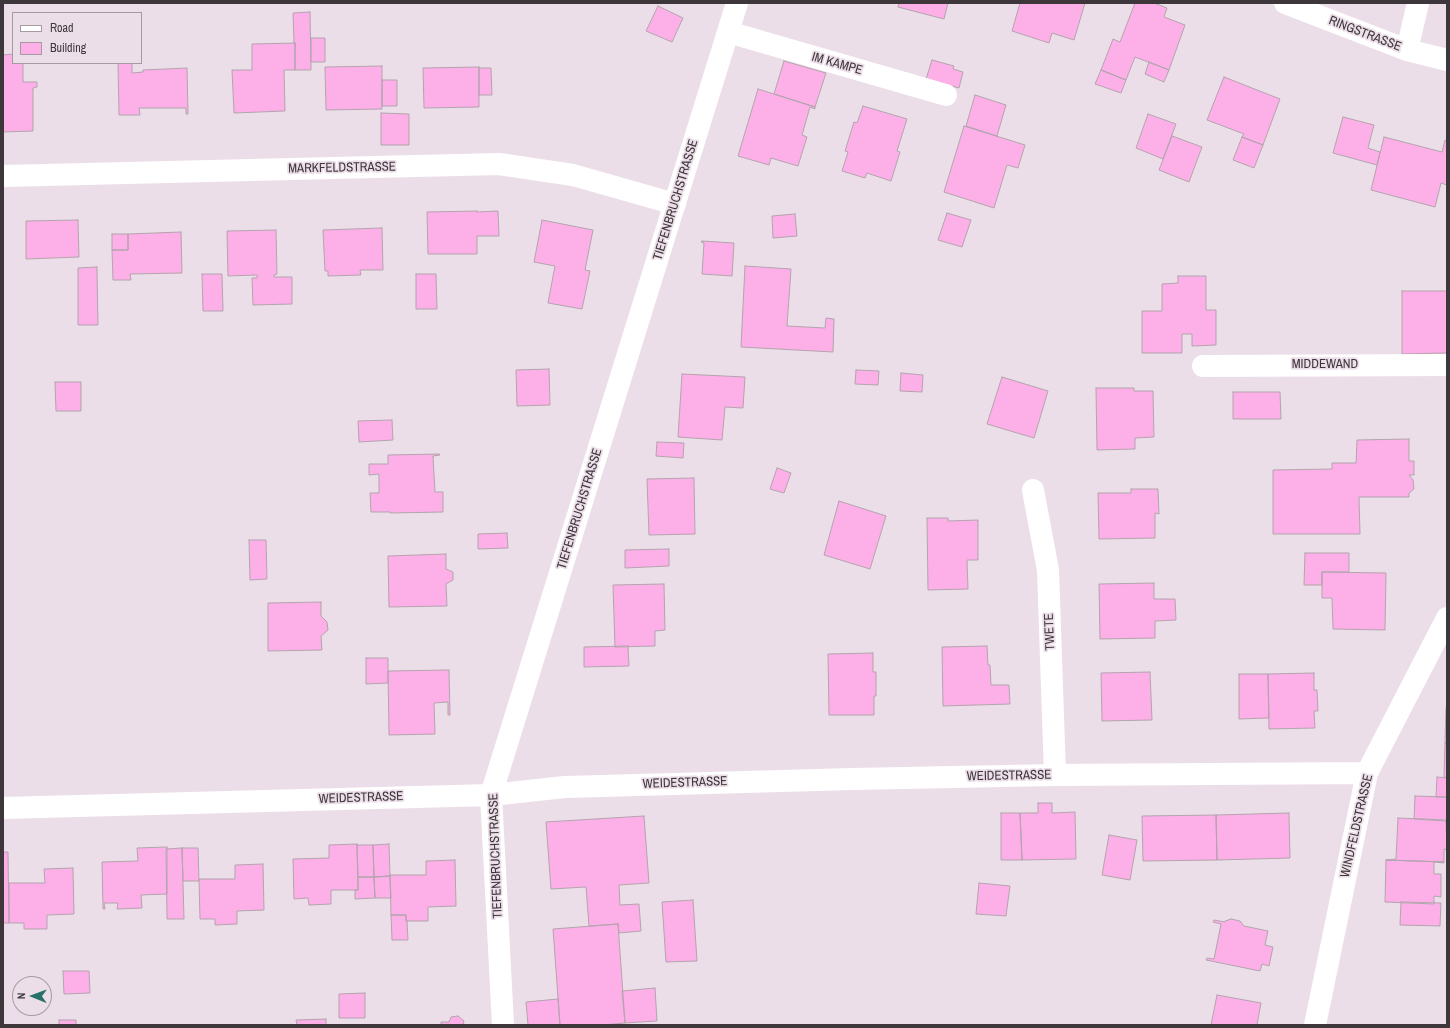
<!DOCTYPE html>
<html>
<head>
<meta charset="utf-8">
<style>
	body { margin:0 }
	#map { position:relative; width:1450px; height:1028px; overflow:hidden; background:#ecdee8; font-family:"Archivo Narrow",sans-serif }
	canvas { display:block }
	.frame { position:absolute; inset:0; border:4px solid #3d373b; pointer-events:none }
	.legend { position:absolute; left:12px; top:12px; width:130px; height:52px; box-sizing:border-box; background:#ecdee8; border:1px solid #a69ba3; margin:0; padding:5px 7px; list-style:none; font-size:12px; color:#3d373b }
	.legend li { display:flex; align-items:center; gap:8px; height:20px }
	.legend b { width:20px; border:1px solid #a69ba3 }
	.north { position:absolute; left:12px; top:976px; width:40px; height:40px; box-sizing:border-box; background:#ecdee8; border:1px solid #a69ba3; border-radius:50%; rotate:271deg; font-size:11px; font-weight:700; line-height:16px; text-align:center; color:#3d373b }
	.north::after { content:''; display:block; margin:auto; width:14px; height:18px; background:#28716a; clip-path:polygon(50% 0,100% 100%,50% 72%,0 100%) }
</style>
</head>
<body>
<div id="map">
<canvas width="1450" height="1028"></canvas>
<div class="frame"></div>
<ul class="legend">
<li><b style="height:5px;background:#fff"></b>Road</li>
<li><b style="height:11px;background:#fdafe8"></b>Building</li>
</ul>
<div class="north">N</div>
</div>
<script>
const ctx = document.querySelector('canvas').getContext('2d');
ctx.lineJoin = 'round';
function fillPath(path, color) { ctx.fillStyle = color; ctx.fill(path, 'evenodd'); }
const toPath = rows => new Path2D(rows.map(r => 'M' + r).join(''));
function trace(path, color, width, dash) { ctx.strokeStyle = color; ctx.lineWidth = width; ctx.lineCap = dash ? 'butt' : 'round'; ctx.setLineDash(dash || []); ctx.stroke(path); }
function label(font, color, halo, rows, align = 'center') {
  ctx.font = font + ' "Archivo Narrow",sans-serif'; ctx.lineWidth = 3.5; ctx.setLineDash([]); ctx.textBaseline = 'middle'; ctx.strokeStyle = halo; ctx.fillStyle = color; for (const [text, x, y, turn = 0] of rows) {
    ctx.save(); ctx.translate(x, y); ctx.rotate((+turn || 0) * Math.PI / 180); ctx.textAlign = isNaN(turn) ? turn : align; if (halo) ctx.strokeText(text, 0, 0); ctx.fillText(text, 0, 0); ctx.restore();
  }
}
const building = toPath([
	[899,3,948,3,944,19,898,7,899,3],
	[1020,3,1085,3,1074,40,1052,33,1049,43,1012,31,1020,3],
	[1135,3,1154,3,1167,8,1164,17,1185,25,1169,70,1135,57,1126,80,1101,70,1113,39,1120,42,1135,3],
	[658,6,683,18,672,42,646,31,658,6],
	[310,12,311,70,295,70,295,43,294,43,293,13,310,12],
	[311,38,325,38,325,62,311,62,311,38],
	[295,43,295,70,284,70,285,111,234,113,232,70,252,70,252,44,295,43],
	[13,54,13,63,23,63,23,82,37,82,37,87,33,88,33,131,3,132,3,55,13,54],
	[932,60,954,66,953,69,963,72,959,88,926,79,932,60],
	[784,61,826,73,815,107,774,94,784,61],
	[1149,62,1169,70,1164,82,1145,74,1149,62],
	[118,63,132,63,132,73,143,72,143,70,187,68,188,114,186,114,186,108,139,108,140,115,119,115,118,63],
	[382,66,382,109,326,110,325,67,382,66],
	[479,67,479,107,424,108,423,68,479,67],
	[479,68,491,68,492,95,479,95,479,68],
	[1101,70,1126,80,1121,93,1095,84,1101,70],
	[1224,77,1280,99,1263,145,1242,137,1244,134,1207,120,1224,77],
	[382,80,397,80,397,106,382,106,382,80],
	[758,89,815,107,815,109,810,107,802,135,807,137,798,166,771,158,769,165,738,156,758,89],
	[975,95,1006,105,997,136,966,126,975,95],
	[863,106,907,119,897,151,900,152,891,181,867,173,865,178,842,171,848,152,845,151,854,122,857,123,863,106],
	[381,113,409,114,409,145,381,145,381,113],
	[1148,114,1176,124,1163,159,1136,148,1148,114],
	[1343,117,1374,125,1368,148,1380,152,1377,165,1333,153,1343,117],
	[964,126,1025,145,1018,168,1007,165,994,208,944,192,964,126],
	[1172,136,1202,147,1189,182,1159,170,1172,136],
	[1242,137,1263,145,1254,168,1233,160,1242,137],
	[1384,137,1442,152,1445,140,1447,141,1447,185,1441,183,1435,207,1371,190,1384,137],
	[477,211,477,212,498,211,499,236,477,236,477,254,428,254,427,212,477,211],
	[947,213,971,220,962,247,938,240,947,213],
	[795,214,797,236,773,238,772,216,795,214],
	[78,220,79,257,26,259,26,221,78,220],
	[542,220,593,230,585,270,590,271,582,309,548,303,555,266,534,262,542,220],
	[382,228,383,270,360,270,361,275,328,276,328,271,325,271,323,230,382,228],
	[276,230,277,274,274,275,274,277,292,277,292,304,253,305,252,278,257,278,257,275,228,276,227,231,276,230],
	[181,232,182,273,130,274,131,280,113,280,112,250,128,250,128,234,181,232],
	[112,234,128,234,128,250,112,250,112,234],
	[702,241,734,243,732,276,702,274,704,243,701,242,702,241],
	[745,266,791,269,787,326,825,328,826,318,834,319,833,352,741,347,745,266],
	[97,267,98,325,78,325,78,268,97,267],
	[202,274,222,274,223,311,203,311,202,274],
	[416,274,436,274,437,309,416,309,416,274],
	[1178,276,1206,276,1206,310,1216,310,1216,345,1192,346,1192,334,1182,334,1182,353,1142,353,1142,311,1162,311,1162,284,1178,283,1178,276],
	[1402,291,1447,291,1447,353,1402,354,1402,291],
	[549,369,550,405,517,406,516,370,549,369],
	[856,370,879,371,878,385,855,384,856,370],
	[901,373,923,375,922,392,900,391,901,373],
	[682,374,745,377,743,408,725,407,722,440,678,437,682,374],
	[1002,377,1048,391,1034,438,987,424,1002,377],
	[55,382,81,382,81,411,56,411,55,382],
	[1096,388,1134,388,1134,391,1153,391,1154,437,1135,438,1135,449,1097,450,1096,388],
	[1233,392,1280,392,1281,419,1233,419,1233,392],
	[392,420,393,440,359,442,358,421,392,420],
	[1409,439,1409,461,1414,461,1414,475,1409,475,1413,480,1414,489,1409,493,1409,497,1359,497,1360,534,1273,534,1273,470,1332,469,1332,463,1356,463,1357,440,1409,439],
	[657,442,684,443,683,458,656,456,657,442],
	[439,454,440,455,433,456,435,492,443,492,443,512,390,513,390,512,371,512,370,493,379,493,379,474,369,475,369,464,388,464,388,455,439,454],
	[777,468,791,473,784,493,770,489,777,468],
	[694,478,695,534,649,535,647,479,694,478],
	[1131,489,1158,489,1159,514,1155,513,1155,538,1099,539,1098,493,1131,493,1131,489],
	[839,501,886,516,870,569,824,555,839,501],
	[927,518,948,518,948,521,978,520,978,560,967,560,968,589,928,590,927,518],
	[507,533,508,548,478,549,478,534,507,533],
	[249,540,266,540,267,579,250,580,249,540],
	[669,549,669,566,625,568,625,550,669,549],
	[1305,553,1349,553,1349,572,1322,572,1322,585,1304,585,1305,553],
	[446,554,446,569,453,572,453,580,446,584,447,606,389,607,388,556,446,554],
	[1322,572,1386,573,1385,630,1333,629,1332,598,1322,598,1322,572],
	[1154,583,1154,599,1175,599,1176,620,1155,621,1155,638,1100,639,1099,584,1154,583],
	[664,584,665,630,655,631,655,646,615,647,613,585,664,584],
	[321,602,321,616,327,622,328,630,321,636,322,650,268,651,268,603,321,602],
	[628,646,629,666,584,667,584,647,628,646],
	[987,646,988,665,990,665,991,685,1009,685,1010,704,943,706,942,647,987,646],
	[873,653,873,672,876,672,876,696,874,696,874,715,829,715,828,654,873,653],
	[366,658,388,658,388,683,366,684,366,658],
	[449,670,450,715,448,715,448,702,434,703,435,734,389,735,388,671,449,670],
	[1150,672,1152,720,1102,721,1101,673,1150,672],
	[1314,673,1314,690,1317,690,1318,711,1314,711,1315,728,1269,729,1268,674,1314,673],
	[1239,674,1268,674,1269,718,1239,719,1239,674],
	[1446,708,1447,708,1447,743,1445,743,1446,708],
	[1445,743,1447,743,1447,778,1444,777,1445,743],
	[1437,777,1447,778,1447,797,1436,797,1437,777],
	[1415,796,1447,797,1447,821,1414,819,1415,796],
	[1038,803,1052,803,1052,813,1075,812,1076,859,1022,860,1020,813,1038,813,1038,803],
	[1001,813,1020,813,1022,860,1001,860,1001,813],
	[1289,813,1290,858,1217,860,1216,815,1289,813],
	[1216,815,1217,860,1143,861,1142,816,1216,815],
	[644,816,649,883,619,885,620,905,639,904,641,931,619,933,618,924,589,926,586,887,551,889,546,822,644,816],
	[1398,818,1446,820,1447,850,1444,849,1444,862,1386,860,1396,859,1398,818],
	[1109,835,1137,840,1130,880,1102,875,1109,835],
	[357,844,358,890,331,890,331,904,309,905,308,898,294,899,293,859,329,858,329,845,357,844],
	[389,844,390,876,374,877,373,845,389,844],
	[357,845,373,845,374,877,358,877,357,845],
	[167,847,167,894,141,895,142,908,117,909,118,903,104,903,105,909,103,909,102,862,138,861,137,848,167,847],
	[182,848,184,919,167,919,166,849,182,848],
	[182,848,198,848,199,881,183,881,182,848],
	[3,852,8,852,9,923,3,923,3,852],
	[455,860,456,906,428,907,428,921,406,921,406,915,391,915,390,875,426,875,426,861,455,860],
	[1386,860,1444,862,1444,863,1434,862,1434,874,1441,874,1441,897,1434,896,1434,904,1385,902,1386,860],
	[263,864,264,910,237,911,237,924,215,925,215,919,200,919,199,879,235,879,235,865,263,864],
	[73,868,74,914,47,915,47,929,24,929,24,923,9,923,9,883,45,883,44,869,73,868],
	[390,876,391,898,375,898,374,877,390,876],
	[358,877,374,877,375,898,355,899,355,890,358,890,358,877],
	[979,883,1010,886,1006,916,976,914,979,883],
	[693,900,697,961,666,962,662,902,693,900],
	[1401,902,1441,903,1440,926,1400,925,1401,902],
	[391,915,406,915,406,921,407,921,408,940,392,940,391,915],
	[1231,919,1240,921,1244,926,1268,931,1265,945,1273,947,1269,966,1262,964,1260,971,1206,960,1207,958,1214,959,1221,924,1213,922,1214,920,1225,922,1225,921,1231,919],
	[618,924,625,1023,602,1025,560,1025,553,929,618,924],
	[63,971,89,971,90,993,64,994,63,971],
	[655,988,657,1021,625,1023,622,991,655,988],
	[365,993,365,1018,339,1018,339,994,365,993],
	[1217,995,1261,1003,1257,1025,1211,1025,1217,995],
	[558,999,560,1025,528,1025,526,1002,558,999],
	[458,1016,464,1021,463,1025,441,1025,441,1022,449,1022,451,1017,458,1016],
	[326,1019,326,1025,297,1025,296,1020,326,1019],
	[59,1020,76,1020,76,1025,59,1025,59,1020]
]);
fillPath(building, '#fdafe8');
trace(building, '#b2a4ad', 1);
trace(toPath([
	[1285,3,1407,50,1447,60],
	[728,32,946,95],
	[1407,50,1418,3],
	[3,176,499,164,573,175,675,204],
	[1203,366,1447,365],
	[1033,490,1048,570,1055,775],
	[3,808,491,795,565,787,853,779,1055,775,1367,773],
	[503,1025,491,795,737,3],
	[1315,1025,1367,773,1447,618]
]), '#fff', 22);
label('13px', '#3d373b', '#ecdee8', [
	["RINGSTRASSE",1365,34,21],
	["IM KAMPE",837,64,16],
	["MARKFELDSTRASSE",342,168,-1],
	["TIEFENBRUCHSTRASSE",676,200,-73],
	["MIDDEWAND",1325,365],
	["TIEFENBRUCHSTRASSE",580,509,-73],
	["TWETE",1050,632,-92],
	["WEIDESTRASSE",1009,776,-1],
	["WEIDESTRASSE",685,783,-2],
	["WEIDESTRASSE",361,798,-2],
	["WINDFELDSTRASSE",1357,826,-77],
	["TIEFENBRUCHSTRASSE",496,856,-92]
]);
</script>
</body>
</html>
